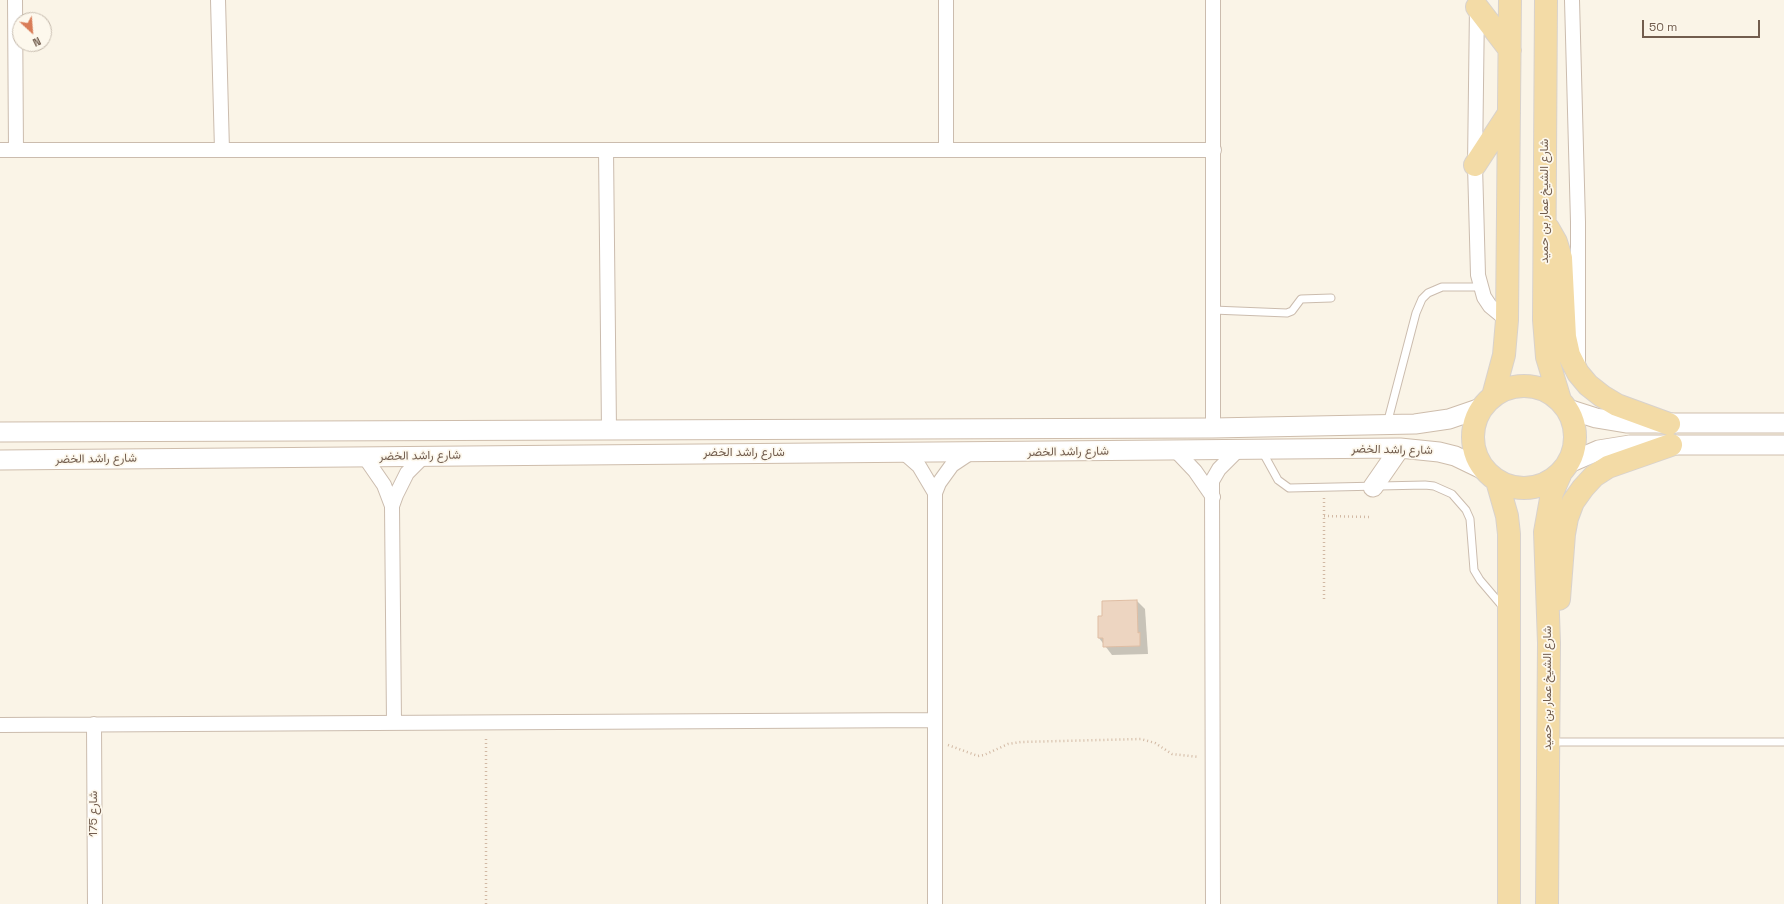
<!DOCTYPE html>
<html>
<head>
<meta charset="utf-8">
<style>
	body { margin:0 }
	#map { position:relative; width:1784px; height:904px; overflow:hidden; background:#faf4e7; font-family:"Space Grotesk",sans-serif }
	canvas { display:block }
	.north { position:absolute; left:12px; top:12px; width:40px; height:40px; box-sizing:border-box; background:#fdf8ed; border:1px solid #c5baad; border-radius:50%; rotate:154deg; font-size:11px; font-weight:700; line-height:16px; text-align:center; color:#725d4e }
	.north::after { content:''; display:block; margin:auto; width:14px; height:18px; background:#d97c57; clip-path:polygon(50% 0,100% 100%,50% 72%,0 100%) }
	.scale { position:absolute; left:1642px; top:20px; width:118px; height:18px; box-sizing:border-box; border:2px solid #725d4e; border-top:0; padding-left:5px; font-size:12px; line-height:14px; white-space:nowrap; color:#725d4e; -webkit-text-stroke:3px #fdf8ed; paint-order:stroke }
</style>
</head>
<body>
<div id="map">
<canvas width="1784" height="904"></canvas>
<div class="north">N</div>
<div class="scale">50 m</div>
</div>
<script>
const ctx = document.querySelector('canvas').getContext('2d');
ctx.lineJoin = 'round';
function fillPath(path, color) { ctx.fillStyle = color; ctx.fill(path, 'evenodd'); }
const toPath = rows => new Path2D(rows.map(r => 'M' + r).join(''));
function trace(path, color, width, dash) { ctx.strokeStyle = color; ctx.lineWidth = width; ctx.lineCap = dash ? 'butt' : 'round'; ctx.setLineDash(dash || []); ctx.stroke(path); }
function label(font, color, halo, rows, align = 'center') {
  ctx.font = font + ' "Space Grotesk",Vazirmatn,sans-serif'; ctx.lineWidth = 3.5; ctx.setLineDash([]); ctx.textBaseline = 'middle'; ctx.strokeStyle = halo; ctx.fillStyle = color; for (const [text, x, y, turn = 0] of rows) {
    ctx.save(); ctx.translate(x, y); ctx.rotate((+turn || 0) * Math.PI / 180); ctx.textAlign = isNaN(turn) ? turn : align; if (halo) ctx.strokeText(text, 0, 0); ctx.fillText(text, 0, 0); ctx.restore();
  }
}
fillPath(toPath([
	[1137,601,1145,609,1148,654,1112,655,1099,638]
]), '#0003');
const building = toPath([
	[1137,600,1138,633,1140,632,1140,646,1103,647,1103,638,1098,638,1098,616,1102,616,1102,601,1137,600]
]);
fillPath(building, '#edd5c1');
trace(building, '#dfbda3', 1);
const lane = toPath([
	[1213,310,1287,313,1292,311,1301,299,1331,298],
	[1387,424,1416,313,1422,299,1428,293,1442,287,1480,287],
	[1262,451,1278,480,1289,488,1425,485,1434,486,1452,494,1466,510,1470,519,1474,570,1480,580,1503,607],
	[1550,742,1784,742]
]);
const street = toPath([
	[15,0,16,150],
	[218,0,222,150],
	[1572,0,1578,222,1578,362],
	[1477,6,1475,165,1478,275,1484,297,1490,306,1507,320],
	[0,150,1214,150],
	[606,150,609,430],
	[946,150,946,0],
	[1213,428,1213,0],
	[1176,451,1195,471,1213,497],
	[903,452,919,466,935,493],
	[364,456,384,485,392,506],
	[394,723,392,506,396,495,407,473,424,456],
	[94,724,95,904],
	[0,725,935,720],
	[935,904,935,493,939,483,952,465,970,453],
	[1213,904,1212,481,1219,469,1237,451]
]);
const secondary = toPath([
	[1568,409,1596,418,1626,423,1784,423],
	[0,432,1213,428,1415,424,1449,419,1481,408],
	[0,460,1400,448,1439,452,1455,456,1484,470],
	[1569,463,1599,450,1630,445,1784,445],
	[1373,487,1400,448]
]);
const primary = toPath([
	[1546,0,1544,320,1547,357,1560,400],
	[1477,7,1510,50],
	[1475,165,1509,113],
	[1548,228,1556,242,1561,258,1565,337,1569,355,1578,373,1588,385,1602,396,1617,405,1669,424],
	'1473 437a51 51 0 1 1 102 0a51 51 0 1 1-102 0Z',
	[1493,396,1504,355,1507,320,1510,0],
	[1497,481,1507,516,1509,534,1509,904],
	[1559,599,1564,534,1567,518,1573,502,1583,488,1594,476,1608,467,1671,445],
	[1547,904,1549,643,1545,532,1552,493,1560,475]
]);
trace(lane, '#cbbcae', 9);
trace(street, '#cbbcae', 16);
trace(secondary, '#cebdac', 21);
trace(primary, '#d8d2cd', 24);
trace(toPath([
	[1324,516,1370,517],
	[1324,599,1324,497],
	[948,745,978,756,984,755,1008,744,1021,742,1141,739,1155,743,1172,754,1199,757],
	[486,904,486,737]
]), '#d2b9a4', 2.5, [1, 3]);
trace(lane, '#fff', 7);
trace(street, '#fff', 14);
trace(secondary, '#fff', 19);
trace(primary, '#f3dba6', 22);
label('12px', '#725d4e', '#fdf8ed', [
	["شارع الشيخ عمار بن حميد",1545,201,-90],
	["شارع راشد الخضر",1392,450,1],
	["شارع راشد الخضر",1068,452,-1],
	["شارع راشد الخضر",744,453],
	["شارع راشد الخضر",420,456,-1],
	["شارع راشد الخضر",96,459,-1],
	["شارع الشيخ عمار بن حميد",1548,688,-90],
	["شارع 175",94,814,-90]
]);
</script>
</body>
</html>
